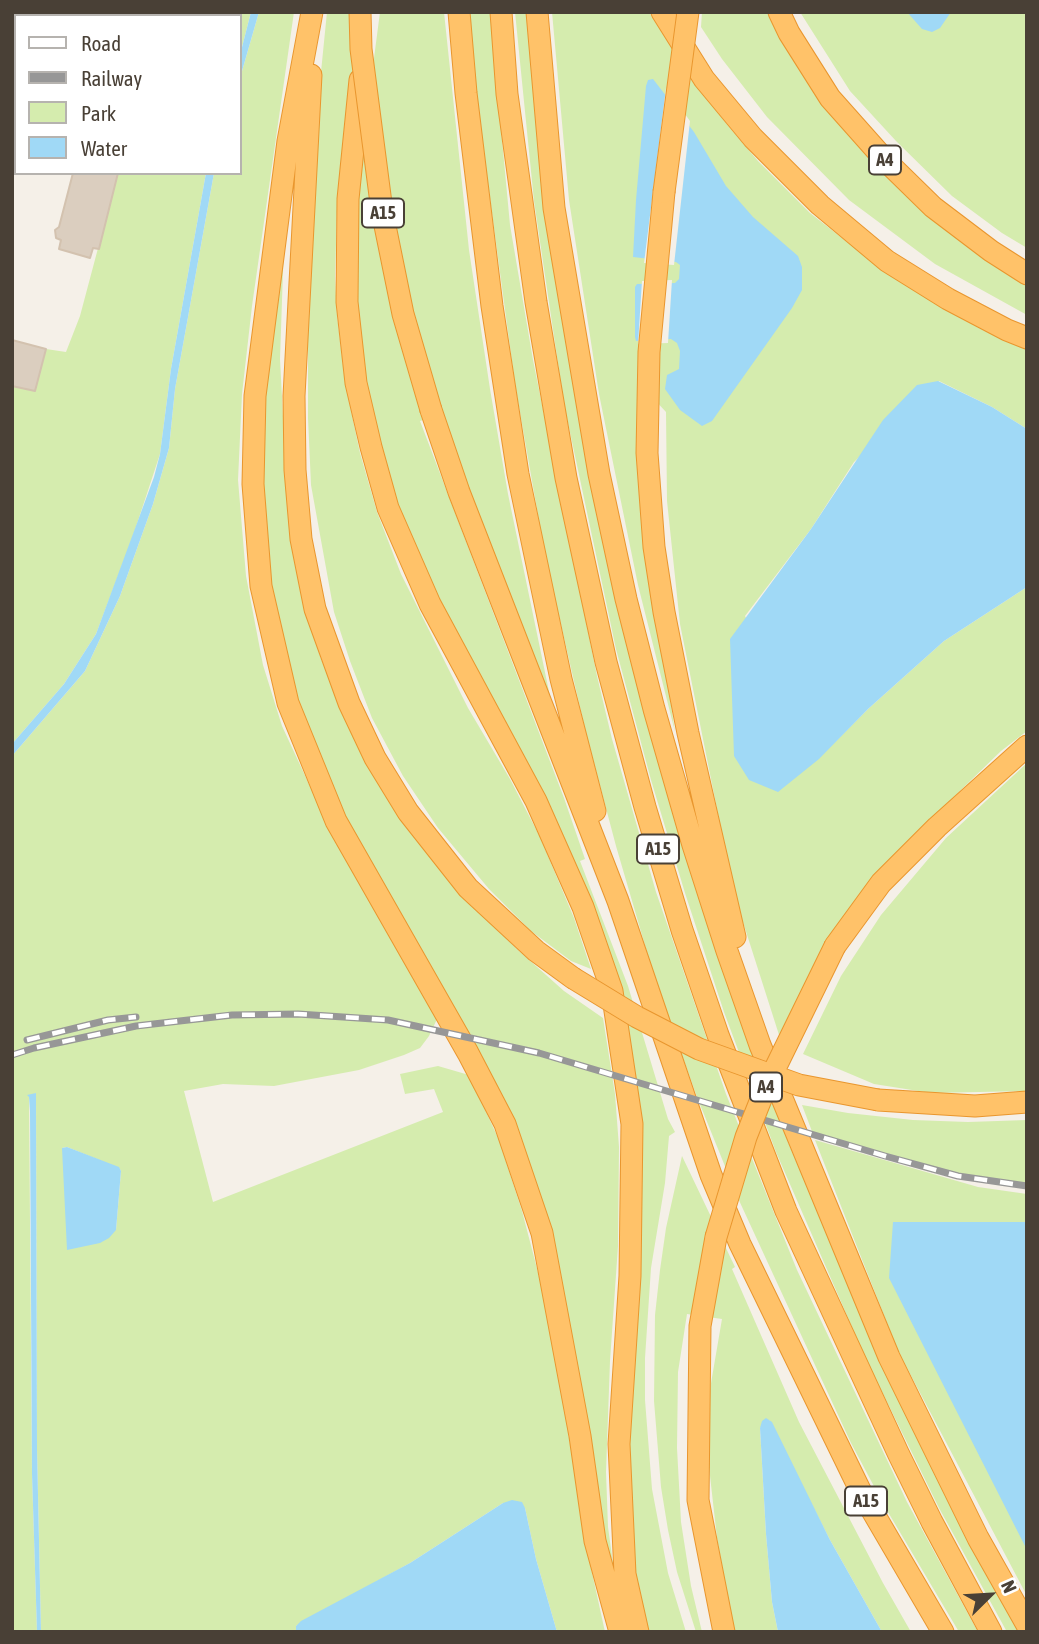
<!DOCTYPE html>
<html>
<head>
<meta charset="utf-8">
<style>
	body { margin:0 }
	#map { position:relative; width:1039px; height:1644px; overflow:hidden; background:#f5f0e8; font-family:"Asap Condensed",sans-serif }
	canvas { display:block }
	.frame { position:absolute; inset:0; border:14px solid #494036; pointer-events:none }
	.legend { position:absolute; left:14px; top:14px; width:228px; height:161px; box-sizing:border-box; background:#fff; border:2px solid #b6b3af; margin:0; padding:9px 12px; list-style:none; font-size:21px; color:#494036 }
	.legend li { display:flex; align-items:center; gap:14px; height:35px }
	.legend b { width:35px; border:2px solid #b6b3af }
	.north { position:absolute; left:955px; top:1560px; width:70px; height:70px; -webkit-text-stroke:5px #fff; paint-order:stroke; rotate:66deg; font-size:19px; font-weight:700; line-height:28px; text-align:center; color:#494036 }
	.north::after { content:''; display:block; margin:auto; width:24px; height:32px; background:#494036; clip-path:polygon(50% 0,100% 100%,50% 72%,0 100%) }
</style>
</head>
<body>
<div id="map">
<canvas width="1039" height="1644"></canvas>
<div class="frame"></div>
<ul class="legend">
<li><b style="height:9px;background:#fff"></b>Road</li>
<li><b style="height:9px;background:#979797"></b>Railway</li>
<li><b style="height:19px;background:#d5ecae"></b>Park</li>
<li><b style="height:19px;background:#a0d9f6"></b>Water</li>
</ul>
<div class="north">N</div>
</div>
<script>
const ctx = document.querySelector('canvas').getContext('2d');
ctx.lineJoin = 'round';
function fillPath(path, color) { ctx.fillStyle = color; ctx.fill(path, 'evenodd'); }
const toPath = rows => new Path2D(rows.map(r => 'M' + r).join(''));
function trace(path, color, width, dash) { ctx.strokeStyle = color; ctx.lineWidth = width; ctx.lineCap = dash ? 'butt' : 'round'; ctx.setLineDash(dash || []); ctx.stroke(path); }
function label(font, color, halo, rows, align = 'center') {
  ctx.font = font + ' "Asap Condensed",sans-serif'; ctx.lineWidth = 5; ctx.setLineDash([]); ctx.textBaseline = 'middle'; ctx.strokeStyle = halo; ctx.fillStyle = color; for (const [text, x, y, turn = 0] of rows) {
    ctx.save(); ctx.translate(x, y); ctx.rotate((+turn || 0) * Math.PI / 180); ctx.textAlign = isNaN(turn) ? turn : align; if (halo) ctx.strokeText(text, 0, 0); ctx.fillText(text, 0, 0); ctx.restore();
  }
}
fillPath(toPath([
	[159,12,251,12,240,55,240,16,158,16],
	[259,12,294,12,252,306,242,394,238,480,246,576,263,665,282,726,327,823,439,1015,429,1036,420,1048,404,1055,359,1070,274,1086,223,1084,184,1091,213,1202,443,1112,434,1089,405,1094,400,1074,438,1066,469,1075,499,1140,522,1211,547,1307,591,1568,605,1632,557,1632,536,1559,525,1508,503,1503,410,1563,296,1626,296,1632,41,1632,37,1449,36,1093,29,1097,32,1474,37,1632,12,1632,12,756,85,671,120,596,153,504,169,448,175,389,214,173,240,173,240,78],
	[67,1147,119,1168,121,1171,116,1230,62,1148],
	[327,12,361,12,346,118,337,212,335,276,337,315,345,382,360,453,377,512,401,574,468,708,510,779,540,837,574,918,591,969,571,961,531,931,489,889,438,828,403,776,372,718,350,661,334,612,311,485,308,418,308,281,317,112],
	[380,12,444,12,469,250,490,389,508,494,552,706,439,415,420,421,564,798,585,859,580,861,628,986,668,1119,675,1132,669,1136,665,1183,651,1268,645,1358,645,1400,652,1489,668,1573,686,1632,643,1632,625,1496,635,1267,614,984,432,599,375,442,354,304,354,212],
	[465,12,490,12,510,225,533,360,597,676,612,739,656,892,726,1094,797,1270,907,1502,978,1632,959,1632,885,1507,851,1443,737,1196,697,1097,656,983,616,846,585,729,545,555,515,384],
	[515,12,530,12,562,300,738,1008,790,1147,878,1352,951,1503,1019,1632,1007,1632,939,1508,865,1357,776,1152,724,1012,685,893,651,780,616,649,564,404,534,201],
	[552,12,649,12,697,86,730,128,758,161,810,213,883,270,1027,348,1027,429,992,407,939,381,854,462,811,529,745,616,819,758,868,709,944,641,1027,587,1027,731,1001,751,928,822,780,1038,734,894,680,624,667,501,666,412,637,381,637,453,647,544,675,732,638,585,599,394,569,200],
	[702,12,772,12,841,122,1027,283,1027,315,935,264,849,200,767,117,722,59,701,27],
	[800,12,1027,12,1027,248,1002,233,952,196,896,141,850,91],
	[118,173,206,173,171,369,160,454,132,539,96,634,64,684,12,744,12,385,35,391,46,349,66,352,80,316],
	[285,213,280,359,287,493,307,611,321,659,341,708,403,821,435,864,463,897,518,950,564,991,603,1018,615,1094,619,1147,618,1246,610,1361,606,1472,608,1527,619,1607,601,1529,540,1209,343,818,291,686,270,606,260,424],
	[1027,763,1027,1091,931,1093,874,1084,803,1054,841,976,881,915,946,838],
	[802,1105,848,1113,913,1120,968,1122,1027,1120,1027,1185,948,1172,813,1134],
	[815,1140,978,1187,1027,1194,1027,1596,898,1351],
	[682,1156,735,1267,732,1269,799,1422,883,1583,911,1632,882,1632,830,1540,769,1420,760,1428,766,1534,772,1602,778,1632,734,1632,717,1538,709,1467,710,1389,722,1319,687,1314,678,1372,677,1448,681,1522,691,1586,702,1632,696,1632,677,1572,668,1530,661,1487,654,1401,655,1315,660,1270,666,1228]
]), '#d5ecae');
fillPath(toPath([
	[251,12,259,12,240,78,240,55],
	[907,12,951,12,940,28,932,32,922,29],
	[653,79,694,132,726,186,753,217,798,256,802,267,802,290,792,308,712,421,702,426,680,410,665,389,667,375,679,369,680,351,677,343,671,339,636,341,635,337,635,287,637,284,675,283,679,279,680,265,676,262,633,257,636,200,646,86,648,80],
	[206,173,214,173,175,389,169,448,153,504,120,596,85,671,12,756,12,744,64,684,96,634,154,477,160,454,171,369],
	[938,381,992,407,1027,429,1027,587,944,641,868,709,819,759,778,792,749,780,734,756,730,639,811,529,883,420,917,385],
	[36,1093,37,1449,41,1632,37,1632,32,1474,30,1112,29,1097,27,1095],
	[67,1147,119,1167,121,1171,116,1230,109,1238,100,1243,67,1250,62,1148],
	[893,1222,1027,1222,1027,1550,889,1278],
	[766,1418,772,1422,830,1540,882,1632,778,1632,772,1602,766,1534,760,1428,762,1421],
	[512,1500,522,1502,525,1508,536,1559,557,1632,296,1632,296,1626,301,1621,410,1563,503,1503]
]), '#a0d9f6');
fillPath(toPath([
	[666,88,690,121,674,265,644,263],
	[672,280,668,343,638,344,642,281]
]), '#f5f0e8');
const building = toPath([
	[73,173,118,173,99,249,93,248,90,258,59,249,61,240,56,238,55,230,59,227,73,173],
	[12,340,46,349,35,391,12,386,12,340]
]);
fillPath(building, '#dbcebf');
trace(building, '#d3c2af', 2);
const minor = toPath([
	[35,16,35,12],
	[12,103,16,90]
]);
const highway = toPath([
	[312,12,288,141,255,396,253,484,261,586,288,703,336,821,468,1053,505,1124,542,1233,580,1436,595,1541,620,1632],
	[459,12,466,93,492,306,518,474,561,679,595,811],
	[501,12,507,94,536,302,566,478,606,662,645,807,682,930,718,1035,786,1211,899,1455,932,1522,991,1632],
	[537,12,554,208,599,474,626,599,654,709,693,845,727,951,760,1045,889,1357,978,1538,1027,1625],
	[662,12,704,79,753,138,820,205,887,261,948,299,1007,330,1027,338],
	[779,12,789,33,830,98,886,161,933,207,991,251,1027,274],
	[311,75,294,396,295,470,301,539,315,609,349,703,375,758,408,812,468,888,536,951,573,978],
	[360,80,348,199,347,302,356,383,371,447,388,508,430,604,536,801,583,907,612,991,632,1124,630,1276,619,1444,625,1574,638,1632],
	[664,192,649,352,647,453,654,547,664,612,688,733,735,937],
	[431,410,459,492,618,901,711,1175,740,1244,860,1490,943,1632],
	[835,946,881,883,937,827,1027,746],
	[878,1100,975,1106,1027,1102],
	[716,1237,700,1326,698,1500,724,1632]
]);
trace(minor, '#c1b7a9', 16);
trace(highway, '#e9962e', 23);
trace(minor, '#fff', 14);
trace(highway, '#ffc269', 21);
const rail = toPath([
	[27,1040,108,1020,136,1017],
	[12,1055,34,1048,136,1026,232,1015,298,1014,388,1020,539,1053,885,1156,958,1176,1027,1186]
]);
trace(rail, '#979797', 7);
trace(rail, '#fff', 4.5, [13]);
const highwayBridge = toPath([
	[360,12,361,49,382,211,403,314,431,410],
	[664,192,688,12],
	[573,978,637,1017,699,1049,799,1085,878,1100],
	[716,1237,746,1137,765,1089,835,946]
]);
trace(highwayBridge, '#e9962e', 23, []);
trace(highwayBridge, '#ffc269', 21);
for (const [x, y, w] of [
	[885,160,32],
	[383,213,42],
	[658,849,42],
	[766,1087,32],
	[866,1501,42]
]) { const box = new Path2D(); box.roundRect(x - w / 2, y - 14.5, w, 29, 5); ctx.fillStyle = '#fff'; ctx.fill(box); trace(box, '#494036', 2); }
label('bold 18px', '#494036', null, [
	["A4",885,160],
	["A15",383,213],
	["A15",658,849],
	["A4",766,1087],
	["A15",866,1501]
]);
</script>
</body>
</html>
